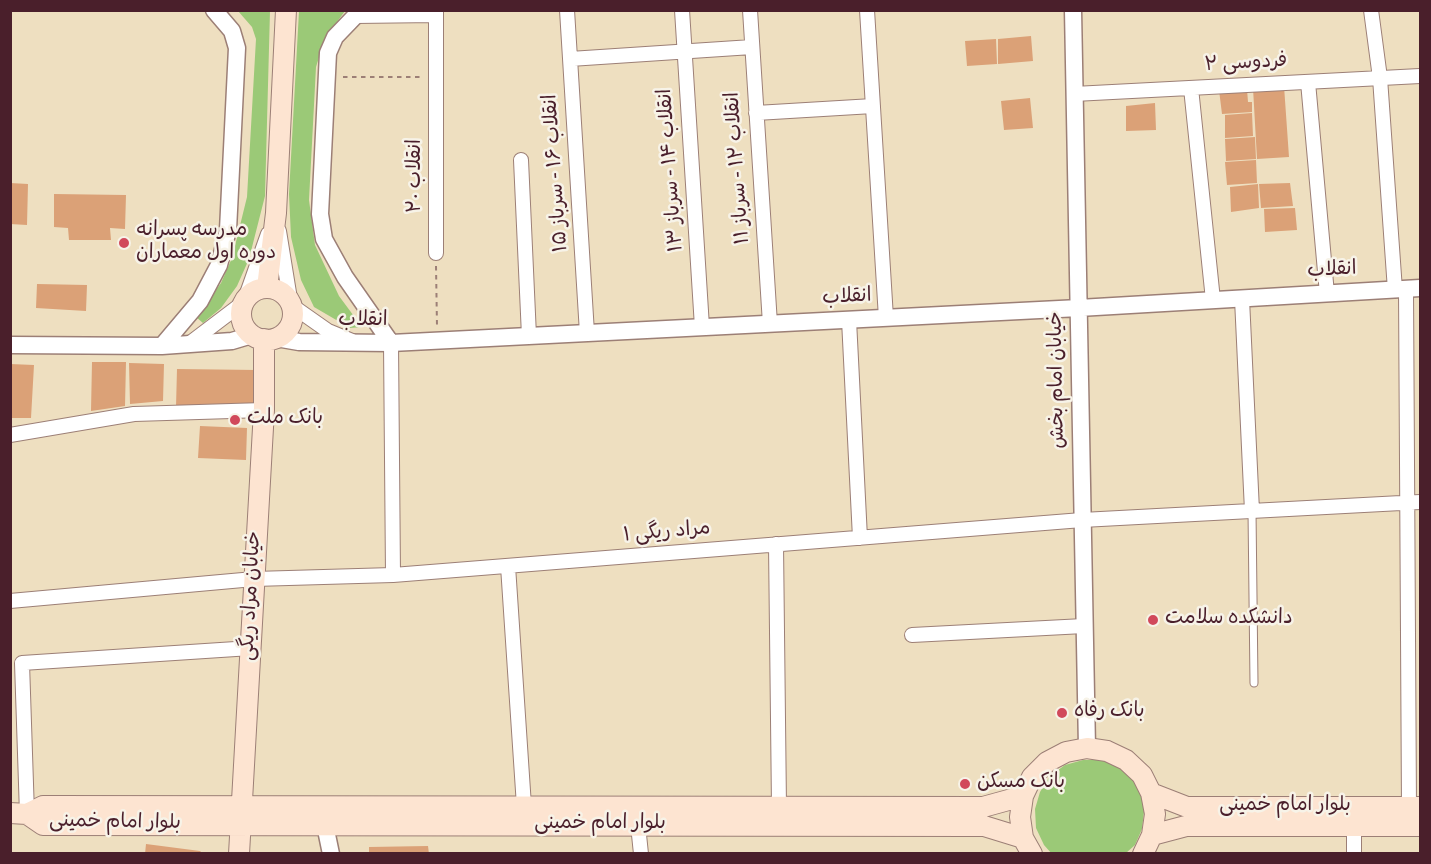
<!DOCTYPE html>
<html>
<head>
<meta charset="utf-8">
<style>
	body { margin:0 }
	#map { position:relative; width:1431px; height:864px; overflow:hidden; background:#eedfc0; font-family:Dekko,sans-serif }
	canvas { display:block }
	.frame { position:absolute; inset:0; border:12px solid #4a1f2b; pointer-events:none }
</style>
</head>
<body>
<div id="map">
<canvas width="1431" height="864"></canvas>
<div class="frame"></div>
</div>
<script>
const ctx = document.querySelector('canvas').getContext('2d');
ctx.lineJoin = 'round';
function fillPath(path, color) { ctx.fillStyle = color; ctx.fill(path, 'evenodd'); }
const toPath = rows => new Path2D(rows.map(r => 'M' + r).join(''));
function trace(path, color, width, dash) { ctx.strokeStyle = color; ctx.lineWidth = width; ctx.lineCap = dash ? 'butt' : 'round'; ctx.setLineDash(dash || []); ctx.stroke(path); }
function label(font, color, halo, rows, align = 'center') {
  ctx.font = font + ' Dekko,"Playpen Sans Arabic",sans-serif'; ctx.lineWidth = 5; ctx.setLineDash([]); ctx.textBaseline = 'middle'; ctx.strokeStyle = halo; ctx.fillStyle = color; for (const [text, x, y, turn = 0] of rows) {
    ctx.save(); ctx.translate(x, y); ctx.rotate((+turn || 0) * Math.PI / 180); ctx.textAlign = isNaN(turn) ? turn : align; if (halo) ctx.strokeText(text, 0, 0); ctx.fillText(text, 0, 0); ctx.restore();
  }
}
fillPath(toPath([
	[238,11,270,11,265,196,249,259,237,286,221,308,203,323,196,317,221,283,232,258,247,197,256,39,252,27],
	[299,11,345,11,325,38,316,67,309,200,315,245,339,296,362,327,350,328,314,307,301,280,291,237,289,194],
	[1083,760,1101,760,1118,767,1132,779,1141,794,1144,812,1142,829,1135,845,1126,853,1052,854,1044,845,1036,828,1035,809,1040,792,1050,776,1065,765]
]), '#9bc977');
fillPath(toPath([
	[1031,36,1033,61,998,64,998,39],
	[996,39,997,64,967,66,965,41],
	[1284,86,1289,157,1257,159,1253,88],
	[1247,89,1248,102,1252,102,1252,112,1222,114,1219,90],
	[1030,98,1033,128,1004,130,1001,101],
	[1155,103,1156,130,1126,131,1126,106],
	[1252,113,1253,136,1225,138,1225,115],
	[1255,137,1256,159,1226,161,1225,139],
	[1256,160,1257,183,1227,185,1225,162],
	[10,183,28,184,27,225,10,224],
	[1290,183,1293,206,1261,208,1259,184],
	[1258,184,1259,208,1231,212,1230,187],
	[54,194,126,195,125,229,110,228,111,240,69,240,68,228,54,227],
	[1295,208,1297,230,1265,232,1264,209],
	[37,284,87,285,86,311,36,308],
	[92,362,126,362,125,406,91,411],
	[129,363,164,364,163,401,130,404],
	[10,364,34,365,31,418,10,418],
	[177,369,257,370,255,409,176,407],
	[200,426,247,428,246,460,198,458],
	[146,844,200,851,203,854,145,854],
	[428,846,429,854,369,854,369,847]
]), '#dba177');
const service = toPath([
	[1252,511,1254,683]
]);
const minor = toPath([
	[436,10,436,253],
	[567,10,587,333],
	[682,10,702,327],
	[750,10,770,324],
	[867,10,886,318],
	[1371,10,1380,78,1395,290],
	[355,16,436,15],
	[570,59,752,47],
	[1308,82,1327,294],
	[1191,88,1213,300],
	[1074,94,1420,76],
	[756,113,873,106],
	[521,160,529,336],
	[279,231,291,305,328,331,352,341],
	[1406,289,1409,807],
	[1242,299,1252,511],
	[849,320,860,538],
	[190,343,244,302,268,234],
	[391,343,393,575],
	[10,435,134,414,264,410],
	[776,544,779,807],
	[508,566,524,806],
	[10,601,254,579,393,575,1082,520,1420,502],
	[912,635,1084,626],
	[27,814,22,663,251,648],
	[638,825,641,854],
	[1354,826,1354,854]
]);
const tertiary = toPath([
	[361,10,335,37,328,53,320,214,324,239,345,277,391,343],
	[1073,10,1087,748],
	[276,338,299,342,391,343,1079,308,1420,288],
	[10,345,162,346,232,341,252,335],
	[162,346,200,301,219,265,228,230,237,48,232,31,214,10],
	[325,825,331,854]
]);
const secondary = toPath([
	[267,288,276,213,286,10],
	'241 314a26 26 0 1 1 52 0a26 26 0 1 1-52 0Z',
	[1151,793,1187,807,1420,807],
	[10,813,27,814,43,806,983,807,1023,796],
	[27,814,43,825,984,826,1023,838],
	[1152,835,1186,826,1420,826],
	[239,854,264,410,264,339],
	[1032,854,1023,838,1020,817,1023,796,1032,777,1047,762,1066,752,1087,748,1107,751,1126,760,1142,775,1151,793,1155,814,1152,835,1143,854]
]);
trace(service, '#9c7f76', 9);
trace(minor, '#9c7f76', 16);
trace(tertiary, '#9c7f76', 19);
trace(secondary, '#9c7f76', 22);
trace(toPath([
	[343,77,424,77],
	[436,266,437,326],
	[923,854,923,853]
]), '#9c7f76', 2, [4.5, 4.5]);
trace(service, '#fff', 7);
trace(minor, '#fff', 14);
trace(tertiary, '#fff', 16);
trace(secondary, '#fde4d1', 20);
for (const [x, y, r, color] of [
	[124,243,6,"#d1495b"],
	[235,420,6,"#d1495b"],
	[1153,620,6,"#d1495b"],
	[1062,713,6,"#d1495b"],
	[965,784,6,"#d1495b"]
]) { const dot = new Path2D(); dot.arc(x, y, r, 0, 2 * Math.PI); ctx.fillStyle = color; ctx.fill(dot); trace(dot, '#f7f3e8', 2); }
label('20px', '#4a1f2b', '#f7f3e8', [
	["فردوسی ۲",1246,65,-3],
	["انقلاب ۱۲ - سرباز ۱۱",740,168,-94],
	["انقلاب ۱۴ - سرباز ۱۳",673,170,-94],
	["انقلاب ۱۶ - سرباز ۱۵",558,173,-94],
	["انقلاب ۲۰",417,176,-90],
	["انقلاب",1332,272,-3],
	["انقلاب",847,299,-3],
	["انقلاب",363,322],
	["خیابان امام بخش",1059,380,-91],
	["مراد ریگی ۱",667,534,-5],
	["خیابان مراد ریگی",253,596,-87],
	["بلوار امام خمینی",1285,807],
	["بلوار امام خمینی",115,824,1],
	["بلوار امام خمینی",600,825]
]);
label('20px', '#4a1f2b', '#f7f3e8', [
	["مدرسه پسرانه",136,232],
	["دوره اول معماران",136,255],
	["بانک ملت",247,420],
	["دانشکده سلامت",1165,620],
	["بانک رفاه",1074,713],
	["بانک مسکن",977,784]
], 'left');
</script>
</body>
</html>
